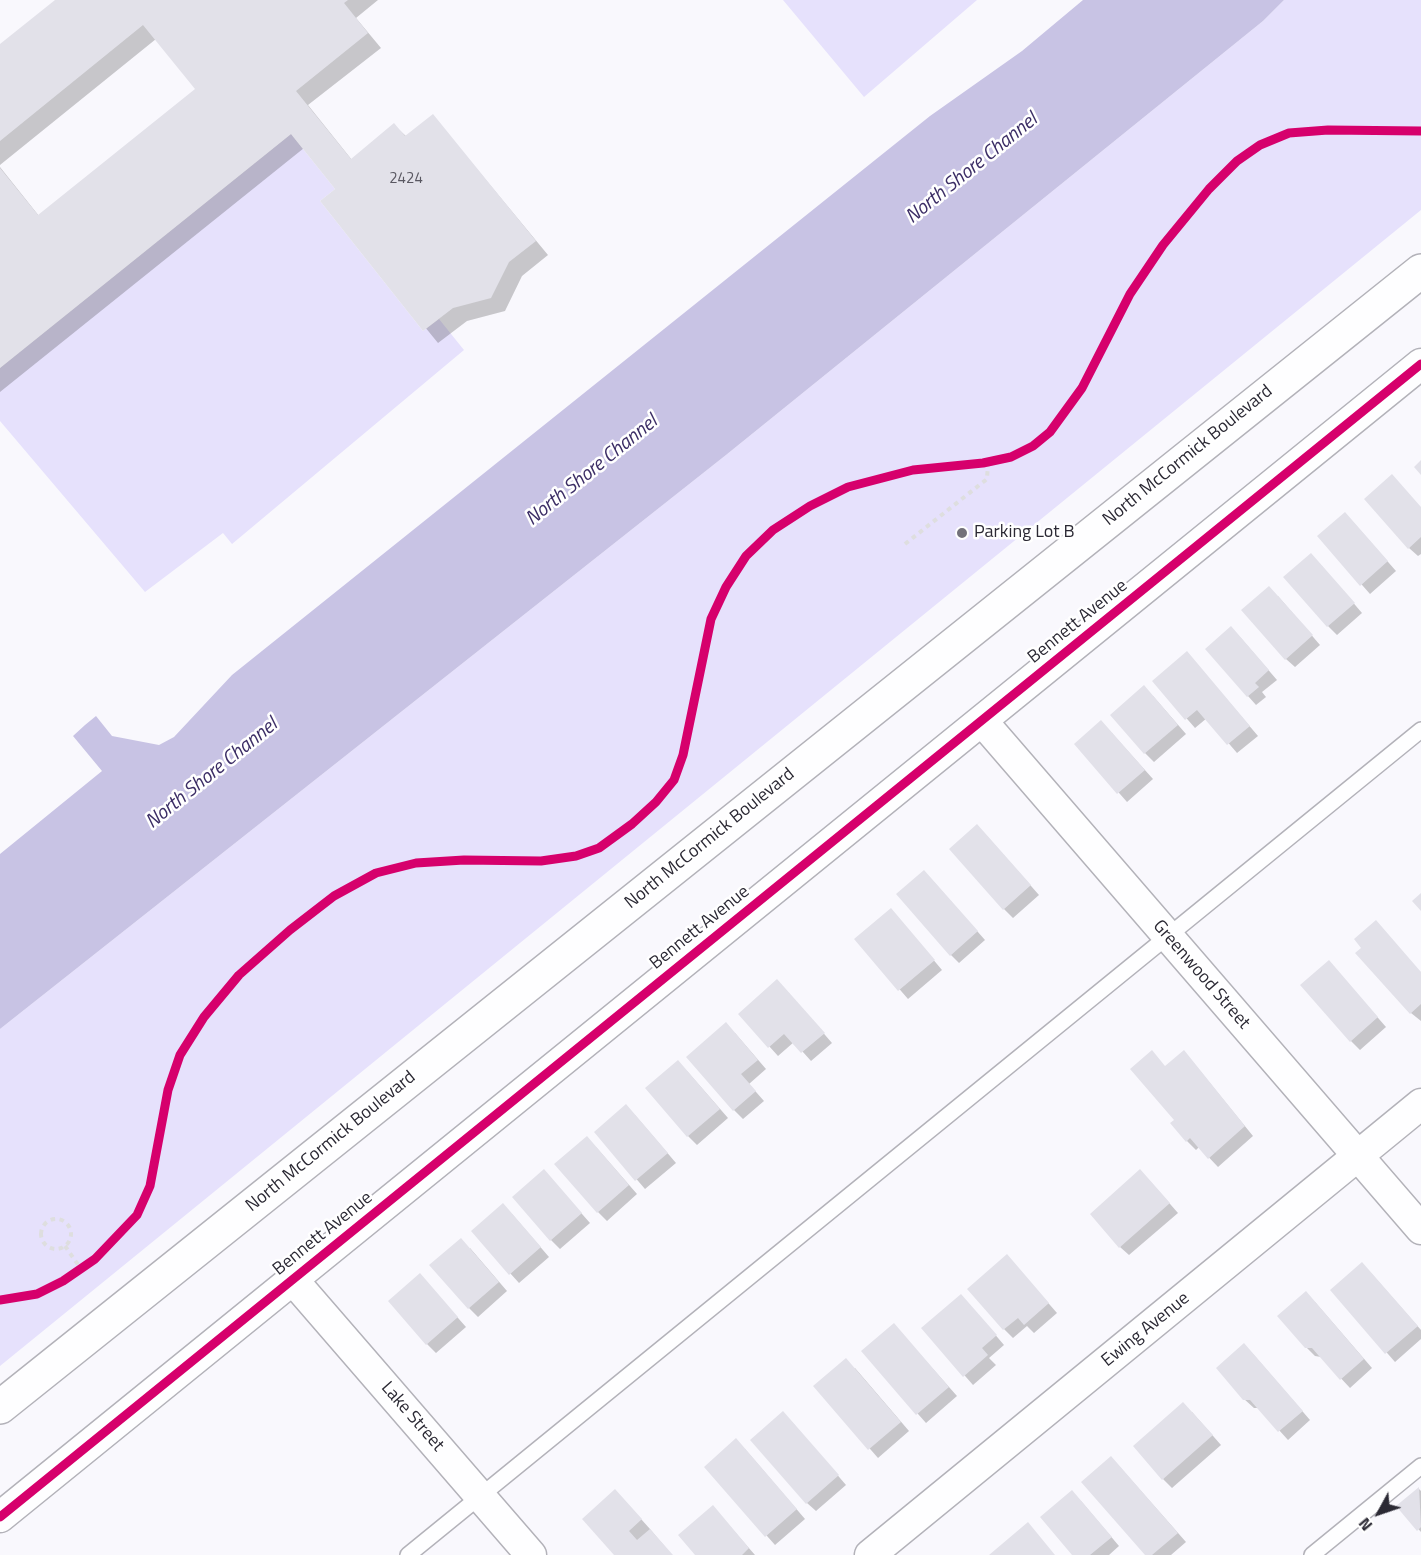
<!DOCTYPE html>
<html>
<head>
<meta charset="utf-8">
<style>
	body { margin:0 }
	#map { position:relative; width:1421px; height:1555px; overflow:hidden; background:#f9f8fd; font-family:"Titillium Web",sans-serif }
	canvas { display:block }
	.north { position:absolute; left:1349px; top:1483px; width:60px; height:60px; -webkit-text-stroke:4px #fff; paint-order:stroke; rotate:230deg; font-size:16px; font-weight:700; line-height:24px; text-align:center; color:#2b2934 }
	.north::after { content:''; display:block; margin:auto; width:21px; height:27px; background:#2b2934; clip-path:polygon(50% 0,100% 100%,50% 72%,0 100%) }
</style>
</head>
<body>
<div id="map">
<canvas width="1421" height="1555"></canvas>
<div class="north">N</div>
</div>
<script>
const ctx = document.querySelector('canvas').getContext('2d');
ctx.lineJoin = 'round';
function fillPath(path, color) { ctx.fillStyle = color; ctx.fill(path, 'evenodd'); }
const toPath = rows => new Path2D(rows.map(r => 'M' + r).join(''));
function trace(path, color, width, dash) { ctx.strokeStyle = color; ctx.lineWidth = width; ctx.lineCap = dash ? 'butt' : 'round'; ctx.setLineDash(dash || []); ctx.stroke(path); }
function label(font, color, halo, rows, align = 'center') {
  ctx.font = font + ' "Titillium Web",sans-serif'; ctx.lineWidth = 5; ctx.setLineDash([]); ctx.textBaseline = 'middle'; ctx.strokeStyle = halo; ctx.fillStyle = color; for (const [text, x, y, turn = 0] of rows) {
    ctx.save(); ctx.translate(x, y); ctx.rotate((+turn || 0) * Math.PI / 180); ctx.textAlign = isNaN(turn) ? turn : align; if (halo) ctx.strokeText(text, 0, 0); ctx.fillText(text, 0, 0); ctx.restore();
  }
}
fillPath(toPath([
	[783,0,977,0,864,97],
	[1284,0,1421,0,1421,210,0,1366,0,1029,726,455,1263,21],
	[291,134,335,189,320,201,423,331,439,319,464,350,232,544,223,533,145,592,0,421,0,368]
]), '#e6e1fc');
fillPath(toPath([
	[1083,0,1284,0,1263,21,726,455,0,1029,0,854,102,771,73,736,85,725,96,716,112,736,159,745,174,737,232,675,930,116,1022,51]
]), '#c8c3e4');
fillPath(toPath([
	[57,0,378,0,356,18,381,48,308,105,352,160,394,125,407,137,433,116,548,255,522,276,505,311,467,321,438,343,322,201,337,189,304,148,0,392,0,167,39,216,197,89,156,39,0,165,0,46],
	[1421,508,1421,554,1418,556,1409,548],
	[1353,522,1396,571,1370,594,1319,536],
	[1320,564,1362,613,1337,635,1328,626],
	[1278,596,1320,645,1295,667,1286,659],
	[1240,637,1277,680,1262,692,1266,697,1256,705,1248,696],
	[1195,662,1258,736,1237,753,1207,718,1195,728,1154,681],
	[1153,696,1186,734,1154,762,1145,753],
	[1110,731,1153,779,1127,802,1076,744],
	[986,835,1039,895,1013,918,1004,909],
	[933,881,985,940,959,963,951,955],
	[899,919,942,970,908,999,856,939],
	[1358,953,1421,972,1421,1021,1411,1013],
	[1337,971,1386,1027,1360,1050,1351,1041],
	[786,990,832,1043,811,1061,794,1042,778,1056,740,1014],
	[735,1033,766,1069,749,1084,764,1101,743,1119,734,1110],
	[1192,1061,1253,1136,1218,1167,1199,1147,1196,1150,1187,1141,1176,1120],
	[687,1071,728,1118,697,1145,688,1136],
	[635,1115,676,1163,645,1189,596,1132],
	[596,1147,637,1194,607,1221,598,1212],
	[552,1180,590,1223,560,1249,551,1240],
	[1149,1180,1178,1213,1129,1255,1120,1247],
	[512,1214,549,1257,519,1283,473,1232],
	[470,1248,507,1291,478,1317,469,1308],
	[1015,1265,1057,1313,1034,1333,1027,1326,1013,1338,1004,1329],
	[1371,1273,1421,1330,1421,1339,1395,1362,1332,1290],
	[428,1284,466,1327,436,1353,427,1344],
	[1315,1302,1372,1368,1350,1388,1321,1357,1315,1356,1306,1347],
	[969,1304,1004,1345,989,1358,996,1365,973,1385,923,1328],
	[902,1334,957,1396,926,1423,863,1352],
	[1253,1354,1310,1420,1288,1440,1259,1408,1254,1408,1244,1399],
	[855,1368,909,1431,878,1458,815,1386],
	[1192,1412,1221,1445,1172,1488,1163,1479],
	[792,1422,846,1485,816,1511,807,1503],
	[745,1449,805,1519,775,1545,706,1467],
	[1119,1466,1186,1542,1171,1555,1147,1555],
	[1419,1489,1421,1491,1421,1532,1398,1507],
	[624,1500,650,1529,672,1555,616,1555],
	[1081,1501,1119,1546,1109,1555,1073,1555],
	[721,1516,755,1555,697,1555]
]), '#0003');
fillPath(toPath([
	[55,0,348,0,344,3,368,33,296,91,351,159,394,123,405,136,433,114,536,241,509,262,491,298,453,308,423,331,320,201,335,189,291,134,0,368,0,168,38,215,195,89,143,25,0,141,0,44],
	[1421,460,1421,475,1414,467],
	[1392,474,1421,507,1421,537,1408,549,1364,499],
	[1345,512,1388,561,1360,586,1317,536],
	[1311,553,1355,603,1327,627,1283,577],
	[1269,586,1313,635,1285,660,1241,610],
	[1231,626,1269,670,1255,683,1259,687,1247,697,1205,649],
	[1187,651,1250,726,1227,745,1197,710,1185,720,1152,681],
	[1144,685,1178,725,1144,754,1110,715],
	[1101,720,1145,770,1117,794,1074,744],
	[977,824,1031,885,1003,910,949,849],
	[924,870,978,931,950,956,896,894],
	[1421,893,1421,911,1412,901],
	[891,908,935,960,898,991,854,939],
	[1376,920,1421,972,1421,1004,1410,1014,1355,953,1361,948,1354,939],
	[1329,960,1378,1017,1350,1042,1300,985],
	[777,979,825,1033,801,1053,784,1034,768,1048,738,1014],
	[726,1022,758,1060,741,1074,756,1091,733,1111,686,1057],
	[1152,1050,1165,1066,1184,1050,1245,1126,1208,1159,1190,1138,1186,1142,1170,1123,1174,1120,1130,1069],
	[678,1060,720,1109,687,1137,645,1088],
	[626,1104,668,1153,635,1181,594,1132],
	[587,1136,629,1185,597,1213,554,1164],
	[544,1169,582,1213,550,1241,512,1197],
	[1140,1169,1170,1203,1119,1248,1090,1214],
	[503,1203,541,1247,509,1275,471,1231],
	[461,1238,499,1282,468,1309,429,1265],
	[1007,1254,1049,1303,1024,1325,1018,1318,1003,1330,967,1289],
	[1362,1262,1418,1326,1385,1354,1330,1290],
	[420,1273,458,1317,426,1345,388,1301],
	[1306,1291,1364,1359,1340,1380,1312,1348,1305,1348,1277,1316],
	[961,1294,997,1335,982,1348,988,1355,963,1377,921,1328],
	[894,1323,949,1387,916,1415,861,1351],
	[1244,1343,1303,1411,1278,1432,1250,1400,1243,1400,1216,1368],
	[846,1358,901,1422,868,1450,813,1386],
	[1183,1402,1213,1435,1162,1480,1133,1446],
	[783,1411,839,1475,806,1504,750,1440],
	[736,1438,797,1509,765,1537,704,1467],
	[1111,1456,1178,1533,1152,1555,1145,1555,1081,1482],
	[1419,1487,1421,1527,1417,1531,1396,1506],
	[615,1489,642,1519,629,1531,637,1540,650,1529,673,1555,614,1555,582,1519],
	[1072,1490,1112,1537,1090,1555,1072,1555,1040,1517],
	[713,1505,749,1548,742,1555,695,1555,678,1535],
	[1028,1522,1055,1555,989,1555]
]), '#e2e1e9');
const service = toPath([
	[408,1555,1421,730],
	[1312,1555,1421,1466]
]);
const minor = toPath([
	[982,721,1421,1229],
	[293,1280,531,1555],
	[0,1517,1421,364],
	[870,1555,1421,1104]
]);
const secondary = toPath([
	[0,1407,1421,271]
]);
trace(service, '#b3b2b9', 18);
trace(minor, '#b3b2b9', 33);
trace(secondary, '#b3b2b9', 36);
trace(toPath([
	[905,544,987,479,988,462],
	'41 1234a15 15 0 1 1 30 0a15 15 0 1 1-30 0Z',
	[65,1246,81,1269]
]), '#dededf', 4, [4.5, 4.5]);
trace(service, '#fefeff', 15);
trace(minor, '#fefeff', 30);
trace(secondary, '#fefeff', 33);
trace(toPath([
	[0,1300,37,1294,63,1281,95,1259,137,1215,150,1186,168,1090,180,1055,204,1017,239,975,290,930,334,896,376,873,416,863,464,860,541,861,576,856,599,848,632,824,656,802,674,780,683,755,711,619,726,587,746,556,773,530,810,506,848,487,913,470,983,463,1011,457,1033,446,1050,432,1082,388,1130,294,1163,245,1209,189,1237,161,1260,145,1289,133,1328,130,1421,131],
	[0,1517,1421,364]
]), '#d6006c', 9);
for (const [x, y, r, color] of [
	[962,533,6,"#73717a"]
]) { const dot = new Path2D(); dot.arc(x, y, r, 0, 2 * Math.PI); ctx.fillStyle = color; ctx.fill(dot); trace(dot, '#fff', 2); }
label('15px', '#595761', null, [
	["2424",406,179]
]);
label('18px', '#2b2934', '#fff', [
	["North McCormick Boulevard",1188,456,-39],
	["Bennett Avenue",1078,622,-39],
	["North McCormick Boulevard",710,839,-39],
	["Bennett Avenue",700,928,-39],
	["Greenwood Street",1201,975,49],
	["North McCormick Boulevard",331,1142,-39],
	["Bennett Avenue",323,1234,-39],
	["Ewing Avenue",1146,1330,-39],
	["Lake Street",412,1417,49]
]);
label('18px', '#2b2934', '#fff', [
	["Parking Lot B",974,533]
], 'left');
label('italic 20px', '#3b2d65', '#fff', [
	["North Shore Channel",972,169,-39],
	["North Shore Channel",592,471,-39],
	["North Shore Channel",212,774,-39]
]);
</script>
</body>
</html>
